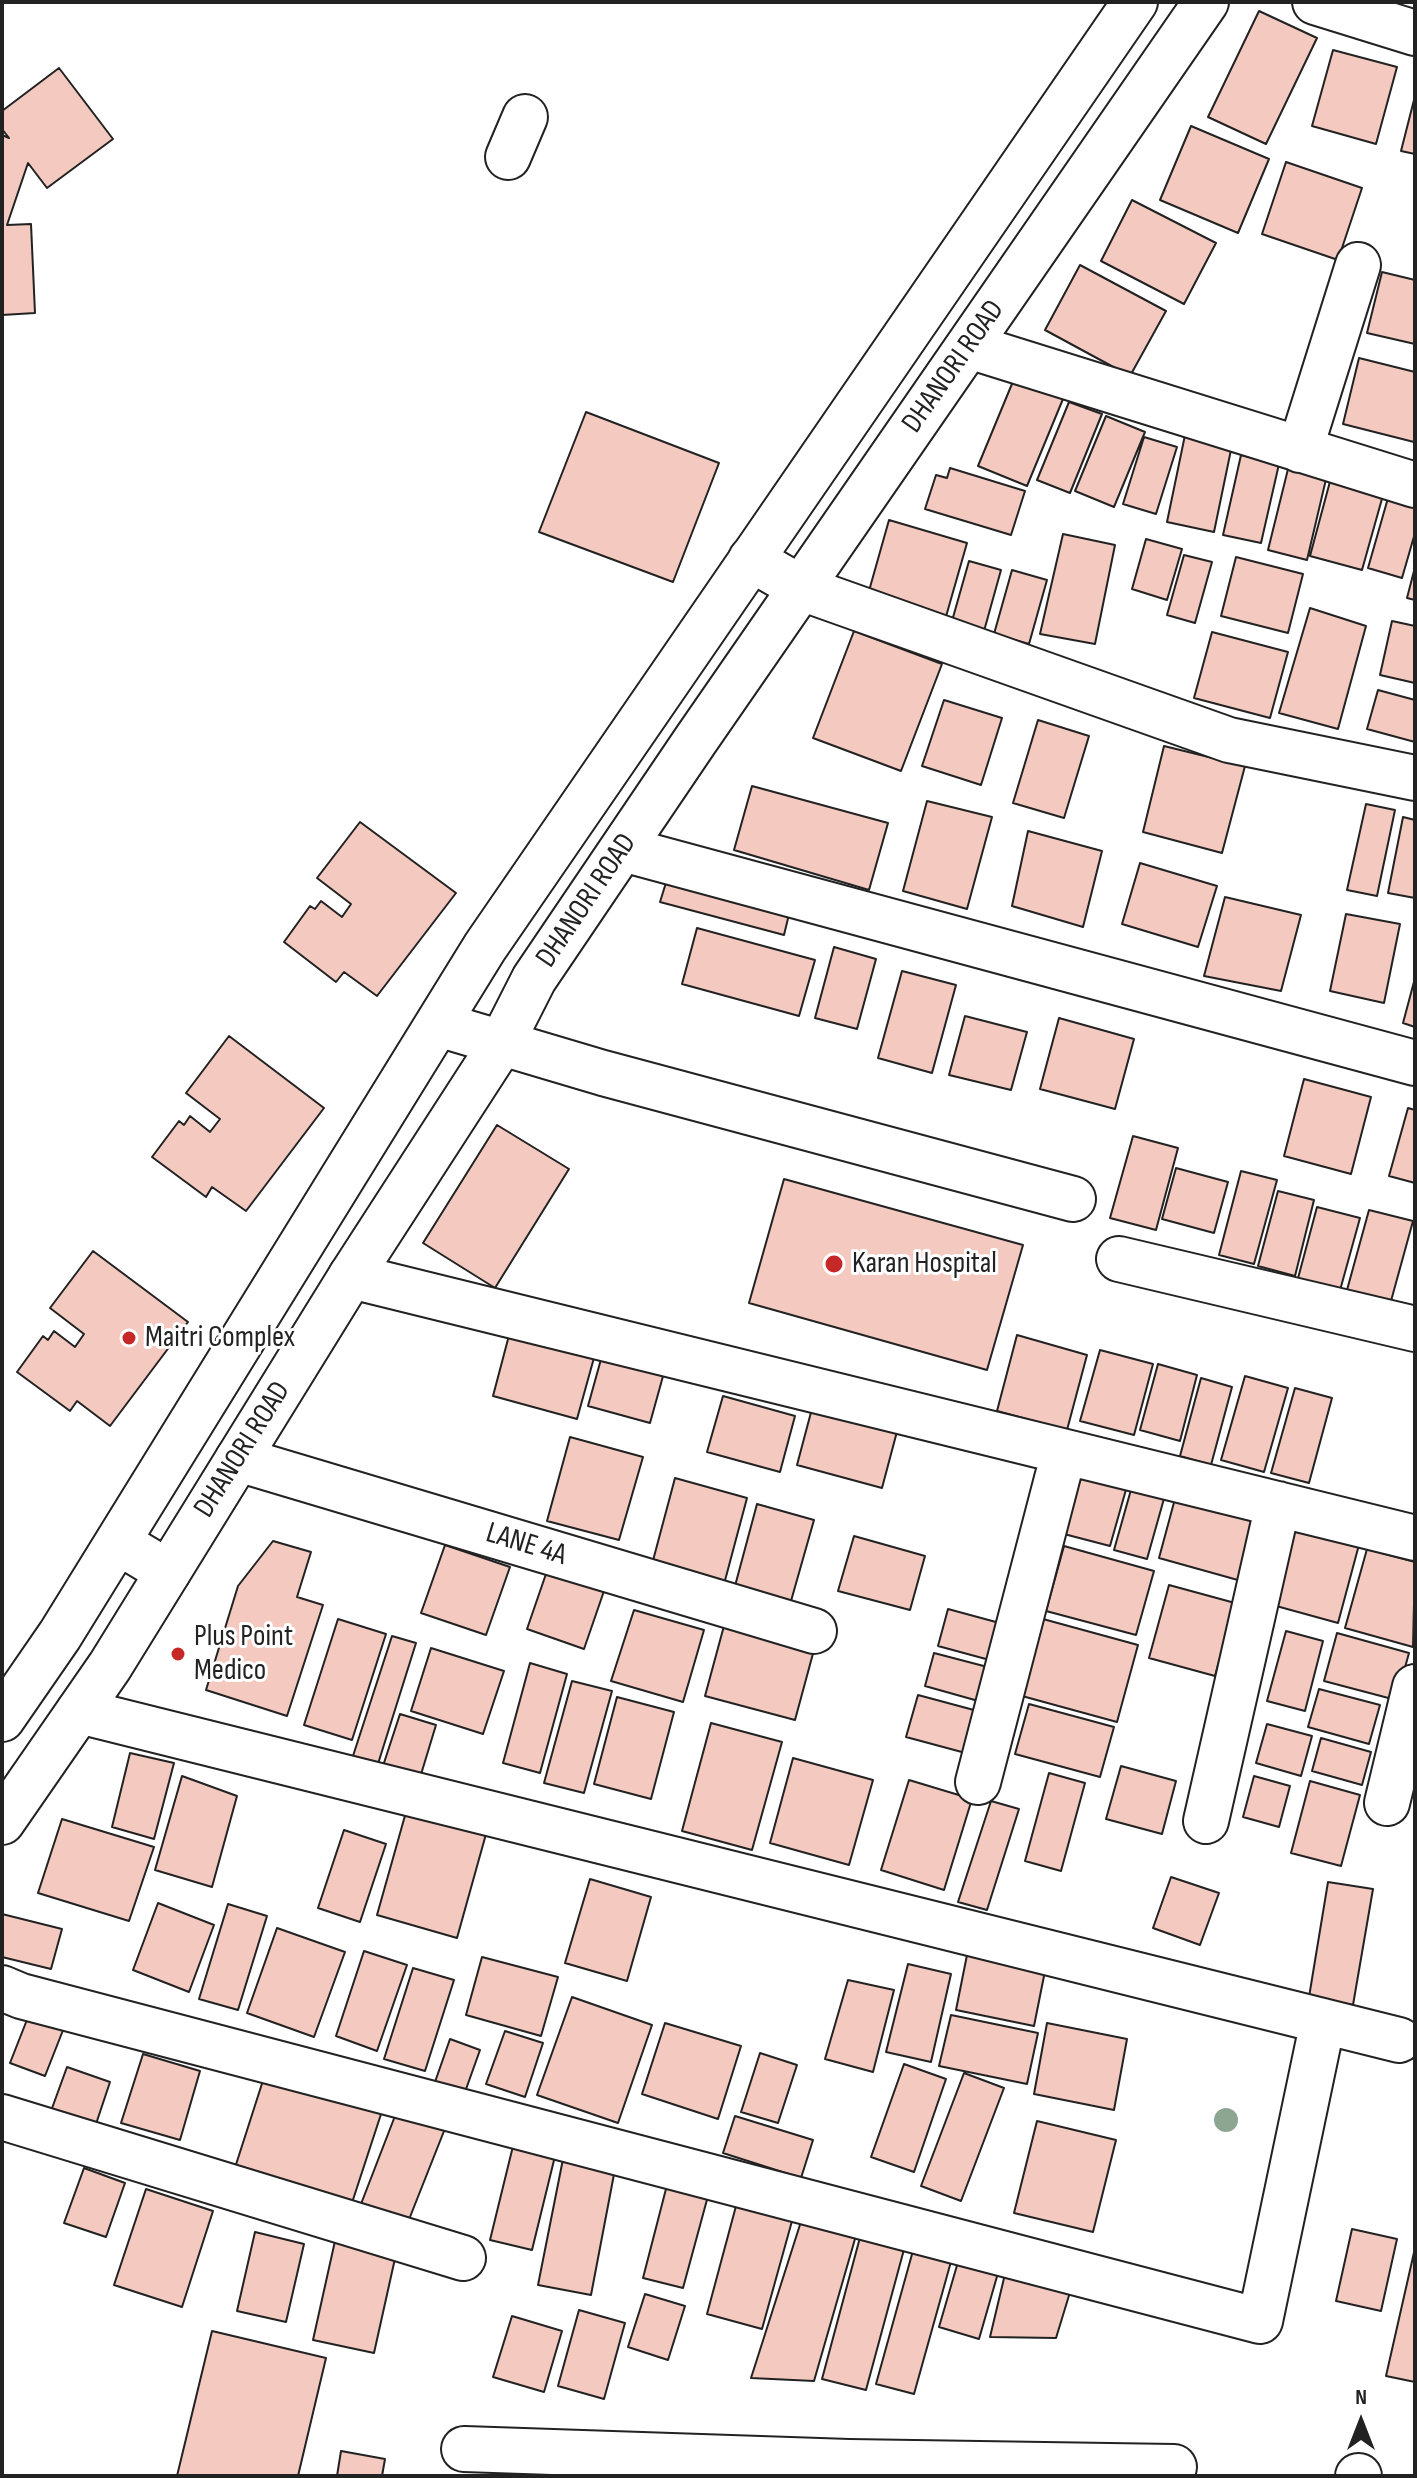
<!DOCTYPE html>
<html>
<head>
<meta charset="utf-8">
<style>
	body { margin:0 }
	#map { position:relative; width:1417px; height:2478px; overflow:hidden; background:#fff; font-family:"Sofia Sans Condensed",sans-serif }
	canvas { display:block }
	.frame { position:absolute; inset:0; border:4px solid #222; pointer-events:none }
	.north { position:absolute; left:1321px; top:2382px; width:80px; height:80px; -webkit-text-stroke:6px #fff; paint-order:stroke; rotate:0deg; font-size:22px; font-weight:700; line-height:32px; text-align:center; color:#222 }
	.north::after { content:''; display:block; margin:auto; width:28px; height:36px; background:#222; clip-path:polygon(50% 0,100% 100%,50% 72%,0 100%) }
</style>
</head>
<body>
<div id="map">
<canvas width="1417" height="2478"></canvas>
<div class="frame"></div>
<div class="north">N</div>
</div>
<script>
const ctx = document.querySelector('canvas').getContext('2d');
ctx.lineJoin = 'round';
function fillPath(path, color) { ctx.fillStyle = color; ctx.fill(path, 'evenodd'); }
const toPath = rows => new Path2D(rows.map(r => 'M' + r).join(''));
function trace(path, color, width, dash) { ctx.strokeStyle = color; ctx.lineWidth = width; ctx.lineCap = dash ? 'butt' : 'round'; ctx.setLineDash(dash || []); ctx.stroke(path); }
function label(font, color, halo, rows, align = 'center') {
  ctx.font = font + ' "Sofia Sans Condensed",sans-serif'; ctx.lineWidth = 6; ctx.setLineDash([]); ctx.textBaseline = 'middle'; ctx.strokeStyle = halo; ctx.fillStyle = color; for (const [text, x, y, turn = 0] of rows) {
    ctx.save(); ctx.translate(x, y); ctx.rotate((+turn || 0) * Math.PI / 180); ctx.textAlign = isNaN(turn) ? turn : align; if (halo) ctx.strokeText(text, 0, 0); ctx.fillText(text, 0, 0); ctx.restore();
  }
}
const building = toPath([
	[1259,11,1317,38,1266,144,1208,117,1259,11],
	[1333,50,1397,67,1376,144,1312,126,1333,50],
	[59,68,113,139,47,188,28,163,7,225,31,224,35,313,2,315,2,135,9,138,2,129,2,111,59,68],
	[1415,96,1415,154,1401,151,1415,96],
	[1191,126,1269,159,1238,233,1160,200,1191,126],
	[1286,162,1362,188,1338,260,1262,234,1286,162],
	[1132,200,1216,243,1184,304,1101,261,1132,200],
	[1080,265,1166,311,1130,376,1045,330,1080,265],
	[1382,272,1415,280,1415,344,1367,333,1382,272],
	[1359,358,1415,372,1414,442,1343,424,1359,358],
	[1014,379,1063,399,1027,486,978,466,1014,379],
	[1069,402,1102,414,1070,493,1037,480,1069,402],
	[586,412,719,463,673,582,539,532,586,412],
	[1106,416,1145,432,1114,507,1075,491,1106,416],
	[1185,435,1232,445,1214,532,1167,522,1185,435],
	[1144,437,1177,447,1156,514,1123,504,1144,437],
	[1241,455,1279,464,1261,543,1223,535,1241,455],
	[1289,465,1327,475,1307,560,1268,550,1289,465],
	[950,468,1025,491,1011,535,925,509,936,475,947,478,950,468],
	[1332,474,1385,488,1362,570,1310,556,1332,474],
	[1390,491,1415,499,1415,533,1402,578,1368,568,1390,491],
	[889,520,967,543,945,620,867,598,889,520],
	[1063,534,1115,545,1095,644,1040,634,1063,534],
	[1146,539,1182,549,1167,600,1132,589,1146,539],
	[1184,555,1212,562,1195,623,1167,615,1184,555],
	[1236,557,1303,574,1288,633,1221,616,1236,557],
	[969,561,1001,570,984,631,952,621,969,561],
	[1415,567,1415,600,1407,598,1415,567],
	[1012,570,1047,580,1029,644,994,634,1012,570],
	[1310,608,1366,626,1338,729,1279,713,1310,608],
	[1392,621,1415,626,1415,683,1380,675,1392,621],
	[854,631,942,664,901,771,813,738,854,631],
	[1212,632,1288,652,1270,718,1194,698,1212,632],
	[1378,690,1415,700,1415,742,1367,729,1378,690],
	[944,700,1002,718,981,785,922,766,944,700],
	[1038,720,1089,736,1064,818,1013,803,1038,720],
	[1164,746,1245,766,1222,853,1143,832,1164,746],
	[752,786,888,823,869,890,734,850,752,786],
	[927,801,992,817,967,909,903,891,927,801],
	[1366,804,1395,810,1377,896,1347,890,1366,804],
	[1403,817,1415,820,1415,898,1388,893,1403,817],
	[360,822,456,893,377,996,344,972,336,982,284,942,310,906,315,909,321,901,342,917,351,904,317,878,360,822],
	[1028,831,1102,851,1083,927,1012,906,1028,831],
	[1140,863,1217,886,1198,947,1122,924,1140,863],
	[669,873,791,906,784,935,660,902,669,873],
	[1225,897,1301,915,1281,991,1204,976,1225,897],
	[1346,914,1400,924,1384,1003,1330,991,1346,914],
	[697,928,815,960,799,1016,682,984,697,928],
	[834,947,876,959,857,1029,815,1018,834,947],
	[902,971,956,985,932,1073,878,1058,902,971],
	[1415,978,1415,1027,1403,1023,1415,978],
	[965,1016,1027,1032,1011,1090,949,1075,965,1016],
	[1059,1018,1134,1039,1115,1109,1040,1089,1059,1018],
	[229,1036,324,1108,246,1211,212,1187,206,1197,152,1157,179,1121,184,1125,190,1116,210,1132,220,1119,186,1093,229,1036],
	[1304,1079,1371,1097,1351,1174,1284,1156,1304,1079],
	[1408,1108,1415,1110,1415,1183,1389,1176,1408,1108],
	[497,1125,569,1169,495,1288,423,1243,497,1125],
	[1133,1136,1178,1148,1156,1230,1110,1218,1133,1136],
	[1176,1168,1228,1182,1214,1233,1162,1219,1176,1168],
	[1241,1171,1277,1180,1254,1264,1219,1255,1241,1171],
	[784,1179,1023,1245,987,1370,749,1303,784,1179],
	[1278,1191,1314,1200,1295,1276,1258,1266,1278,1191],
	[1317,1207,1360,1218,1339,1294,1297,1282,1317,1207],
	[1369,1210,1413,1221,1391,1301,1347,1290,1369,1210],
	[93,1251,188,1322,110,1426,77,1401,70,1411,17,1372,43,1336,48,1340,54,1331,75,1347,84,1334,50,1308,93,1251],
	[512,1324,597,1347,577,1419,493,1396,512,1324],
	[1017,1335,1087,1355,1067,1430,997,1411,1017,1335],
	[1100,1350,1153,1364,1134,1435,1080,1421,1100,1350],
	[603,1352,665,1369,650,1423,588,1406,603,1352],
	[1158,1364,1197,1375,1180,1441,1140,1430,1158,1364],
	[1245,1376,1288,1388,1264,1472,1221,1460,1245,1376],
	[1201,1378,1232,1387,1211,1465,1180,1456,1201,1378],
	[1295,1388,1332,1398,1309,1483,1271,1473,1295,1388],
	[723,1396,795,1416,780,1472,707,1452,723,1396],
	[814,1401,899,1424,882,1488,797,1465,814,1401],
	[570,1437,643,1457,619,1540,547,1521,570,1437],
	[1084,1467,1129,1479,1110,1546,1064,1534,1084,1467],
	[675,1478,747,1498,723,1588,651,1568,675,1478],
	[1134,1479,1167,1488,1147,1559,1114,1550,1134,1479],
	[1176,1495,1262,1519,1245,1582,1159,1558,1176,1495],
	[757,1504,814,1520,791,1601,735,1586,757,1504],
	[1290,1522,1360,1541,1338,1623,1269,1604,1290,1522],
	[854,1536,925,1556,910,1610,838,1591,854,1536],
	[273,1541,311,1552,297,1597,323,1605,287,1716,206,1690,238,1586,273,1541],
	[445,1545,510,1567,486,1635,421,1613,445,1545],
	[1064,1546,1154,1571,1136,1635,1046,1611,1064,1546],
	[1367,1549,1415,1562,1413,1647,1345,1628,1367,1549],
	[547,1571,604,1591,584,1649,527,1629,547,1571],
	[1169,1585,1235,1603,1215,1676,1149,1658,1169,1585],
	[948,1609,1007,1625,997,1662,938,1646,948,1609],
	[634,1610,704,1630,683,1702,611,1681,634,1610],
	[728,1611,818,1635,795,1720,705,1696,728,1611],
	[338,1619,386,1634,352,1740,304,1725,338,1619],
	[1043,1619,1138,1645,1117,1722,1022,1696,1043,1619],
	[1286,1631,1323,1641,1305,1711,1267,1701,1286,1631],
	[1337,1633,1409,1653,1396,1700,1324,1681,1337,1633],
	[392,1636,416,1643,377,1767,352,1759,392,1636],
	[431,1648,504,1671,483,1734,411,1711,431,1648],
	[934,1653,999,1670,989,1704,925,1686,934,1653],
	[530,1663,567,1674,540,1773,503,1763,530,1663],
	[572,1681,612,1691,584,1793,544,1783,572,1681],
	[1319,1689,1380,1705,1369,1744,1308,1727,1319,1689],
	[918,1695,985,1713,973,1755,906,1737,918,1695],
	[617,1697,674,1712,651,1799,594,1784,617,1697],
	[1029,1704,1114,1727,1100,1777,1015,1754,1029,1704],
	[400,1714,436,1725,419,1781,382,1769,400,1714],
	[711,1723,782,1742,752,1850,682,1831,711,1723],
	[1267,1724,1312,1736,1301,1776,1256,1763,1267,1724],
	[1321,1738,1371,1752,1362,1785,1312,1771,1321,1738],
	[130,1753,174,1763,154,1839,112,1827,130,1753],
	[793,1758,873,1780,849,1865,770,1843,793,1758],
	[1121,1766,1176,1781,1162,1834,1106,1819,1121,1766],
	[1049,1773,1085,1783,1061,1871,1025,1861,1049,1773],
	[182,1776,237,1796,212,1887,155,1870,182,1776],
	[1254,1776,1290,1786,1279,1827,1243,1817,1254,1776],
	[909,1780,972,1799,944,1890,881,1870,909,1780],
	[1310,1781,1360,1795,1341,1866,1291,1853,1310,1781],
	[991,1801,1019,1809,987,1910,958,1902,991,1801],
	[406,1812,486,1834,457,1938,377,1915,406,1812],
	[62,1819,154,1847,129,1921,38,1893,62,1819],
	[344,1830,386,1844,360,1922,318,1908,344,1830],
	[1171,1877,1219,1893,1200,1945,1153,1928,1171,1877],
	[590,1879,651,1897,627,1981,565,1963,590,1879],
	[1328,1882,1373,1889,1353,2005,1309,1997,1328,1882],
	[158,1903,214,1925,189,1992,133,1970,158,1903],
	[228,1904,267,1916,238,2010,199,1999,228,1904],
	[2,1914,62,1929,51,1969,2,1957,2,1914],
	[277,1928,345,1952,314,2037,247,2013,277,1928],
	[364,1951,407,1965,377,2051,336,2036,364,1951],
	[967,1955,1045,1971,1034,2026,956,2010,967,1955],
	[482,1957,558,1977,541,2036,466,2015,482,1957],
	[908,1964,951,1974,931,2062,886,2052,908,1964],
	[413,1968,454,1980,425,2071,384,2059,413,1968],
	[848,1980,894,1990,873,2072,825,2059,848,1980],
	[572,1997,652,2025,618,2123,537,2095,572,1997],
	[32,2007,67,2020,45,2076,10,2063,32,2007],
	[951,2015,1038,2033,1027,2084,939,2066,951,2015],
	[665,2023,741,2046,718,2119,642,2094,665,2023],
	[1047,2023,1127,2039,1114,2110,1034,2094,1047,2023],
	[505,2031,543,2043,525,2097,486,2084,505,2031],
	[450,2039,480,2050,465,2092,435,2082,450,2039],
	[760,2053,797,2065,778,2123,741,2112,760,2053],
	[143,2054,200,2071,180,2140,121,2123,143,2054],
	[904,2064,946,2079,914,2172,871,2157,904,2064],
	[67,2067,110,2082,92,2136,47,2122,67,2067],
	[267,2068,384,2105,348,2215,232,2177,267,2068],
	[964,2073,1004,2088,961,2201,921,2186,964,2073],
	[400,2103,448,2121,408,2222,361,2204,400,2103],
	[735,2116,813,2140,801,2178,723,2153,735,2116],
	[1037,2121,1116,2140,1093,2232,1014,2213,1037,2121],
	[514,2142,556,2152,532,2250,490,2240,514,2142],
	[563,2159,615,2169,591,2295,538,2285,563,2159],
	[84,2168,125,2183,106,2237,64,2223,84,2168],
	[667,2185,708,2196,683,2288,643,2278,667,2185],
	[146,2189,213,2211,182,2307,114,2285,146,2189],
	[736,2206,792,2221,762,2329,707,2314,736,2206],
	[805,2209,859,2225,814,2381,751,2378,805,2209],
	[1352,2229,1397,2239,1381,2311,1336,2301,1352,2229],
	[862,2230,906,2242,866,2390,822,2379,862,2230],
	[255,2232,304,2244,286,2322,237,2311,255,2232],
	[337,2232,398,2245,374,2353,313,2340,337,2232],
	[914,2247,952,2258,914,2394,876,2384,914,2247],
	[1415,2248,1415,2382,1386,2376,1415,2248],
	[958,2262,998,2273,979,2339,939,2327,958,2262],
	[1005,2274,1071,2289,1056,2338,990,2337,1005,2274],
	[645,2294,685,2306,668,2360,628,2347,645,2294],
	[579,2310,625,2323,604,2399,558,2386,579,2310],
	[512,2316,562,2331,544,2392,493,2377,512,2316],
	[212,2331,326,2358,298,2476,177,2476,212,2331],
	[341,2451,385,2459,382,2476,337,2476,341,2451]
]);
fillPath(building, '#f3c9c0');
trace(building, '#222', 2);
const minor = toPath([
	[1315,2,1415,33],
	[508,157,525,117],
	[969,346,1415,485],
	[1300,450,1358,265],
	[751,559,801,588,1229,740,1415,778],
	[623,849,1415,1063],
	[438,1024,603,1073,1073,1199],
	[1119,1259,1415,1329],
	[351,1276,1415,1538],
	[238,1459,814,1631],
	[118,1542,168,1572],
	[79,1711,1399,2040],
	[978,1782,1064,1452],
	[1387,1803,1415,1687],
	[1206,1821,1278,1504],
	[2,1988,21,1996,1260,2321,1323,2021],
	[2,2117,463,2258],
	[464,2449,849,2462,1174,2467],
	[1358,2476,1359,2476]
]);
const major = toPath([
	[2,1719,60,1635,485,947,1135,2],
	[2,1822,110,1666,351,1276,501,1044,534,979,695,741,1206,2]
]);
trace(minor, '#222', 48);
trace(major, '#222', 48);
trace(minor, '#fff', 44);
trace(major, '#fff', 44);
ctx.fillStyle = '#8da692';
for (const [x, y] of [
	[1226,2120]
]) { ctx.beginPath(); ctx.arc(x, y, 12, 0, 2 * Math.PI); ctx.fill(); }
for (const [x, y, r, color] of [
	[834,1264,10,"#c62828"],
	[129,1338,8,"#c62828"],
	[178,1654,8,"#c62828"]
]) { const dot = new Path2D(); dot.arc(x, y, r, 0, 2 * Math.PI); ctx.fillStyle = color; ctx.fill(dot); trace(dot, '#fff', 3); }
label('30px', '#222', '#fff', [
	["DHANORI ROAD",954,367,-55],
	["DHANORI ROAD",587,901,-56],
	["DHANORI ROAD",243,1450,-58],
	["LANE 4A",526,1545,17]
]);
label('30px', '#222', '#fff', [
	["Karan Hospital",852,1264],
	["Maitri Complex",145,1338],
	["Plus Point",194,1637],
	["Medico",194,1671]
], 'left');
</script>
</body>
</html>
